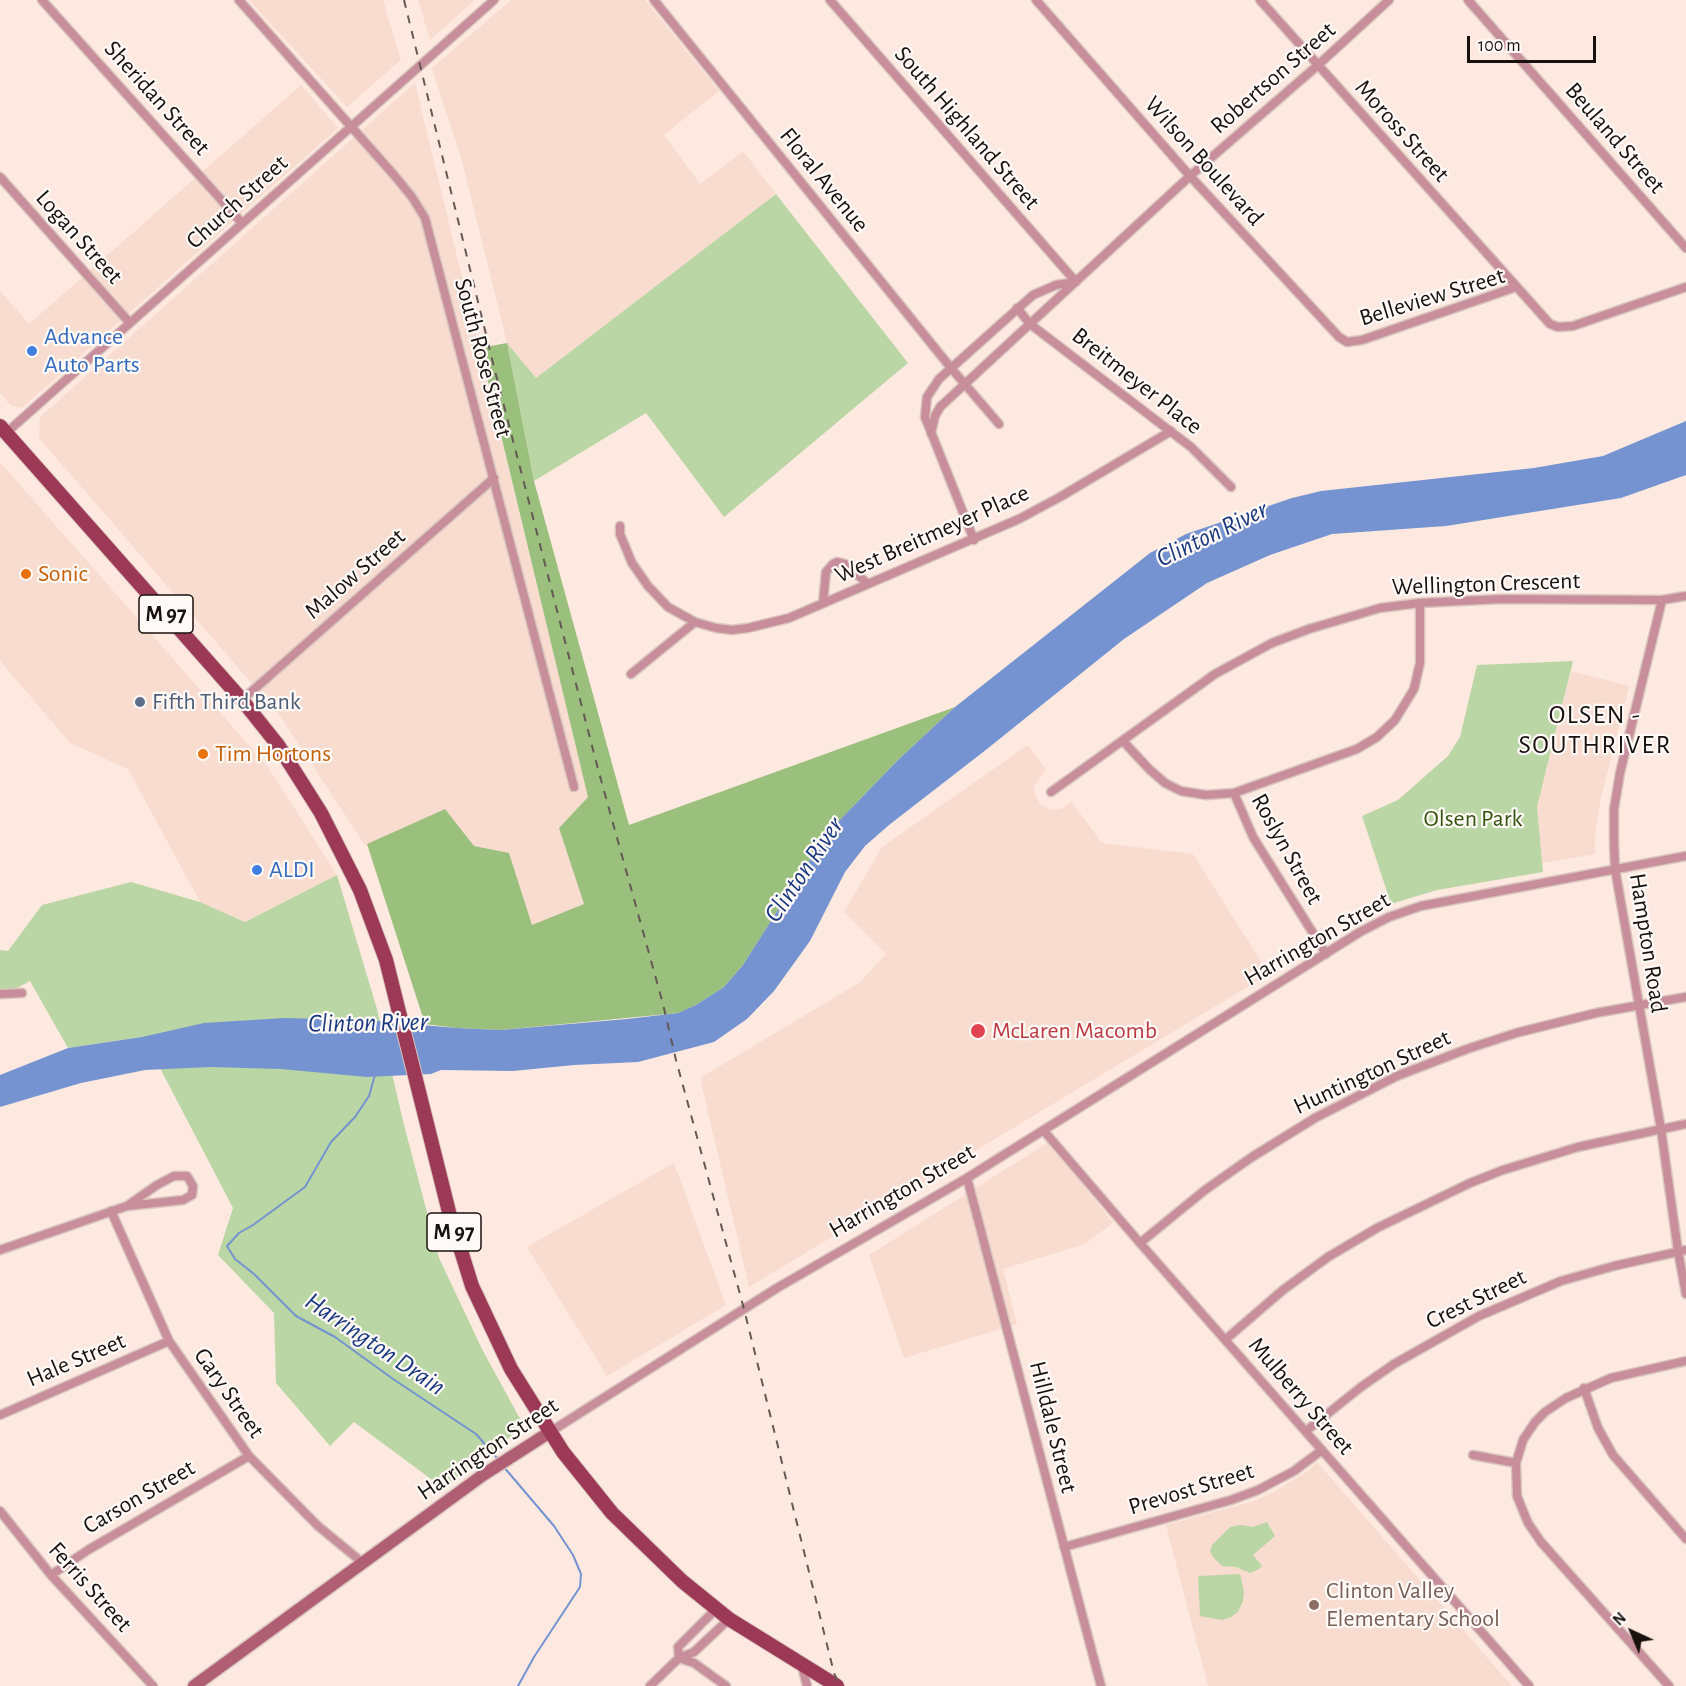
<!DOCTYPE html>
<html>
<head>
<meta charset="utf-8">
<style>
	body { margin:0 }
	#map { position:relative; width:1686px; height:1686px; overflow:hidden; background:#fee9e0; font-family:"Alegreya Sans",sans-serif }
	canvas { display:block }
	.north { position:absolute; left:1602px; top:1602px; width:60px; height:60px; -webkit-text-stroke:4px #fffaf8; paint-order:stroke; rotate:316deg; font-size:16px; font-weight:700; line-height:24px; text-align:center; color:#18110e }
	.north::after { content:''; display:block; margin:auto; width:21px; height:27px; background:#18110e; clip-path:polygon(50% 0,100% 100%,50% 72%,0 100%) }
	.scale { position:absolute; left:1467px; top:36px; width:129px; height:27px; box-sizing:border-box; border:3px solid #18110e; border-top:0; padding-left:8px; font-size:18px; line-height:21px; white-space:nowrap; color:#18110e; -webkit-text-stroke:4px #fffaf8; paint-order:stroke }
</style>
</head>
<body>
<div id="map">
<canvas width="1686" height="1686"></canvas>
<div class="north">N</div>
<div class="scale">100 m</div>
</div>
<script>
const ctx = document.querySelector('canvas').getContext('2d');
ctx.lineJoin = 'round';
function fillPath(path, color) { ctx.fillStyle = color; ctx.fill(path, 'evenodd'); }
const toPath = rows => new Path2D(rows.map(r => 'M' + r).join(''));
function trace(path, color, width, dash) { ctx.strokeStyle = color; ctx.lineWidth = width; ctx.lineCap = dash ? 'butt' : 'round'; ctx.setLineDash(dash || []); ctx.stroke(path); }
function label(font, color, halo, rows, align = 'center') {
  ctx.font = font + ' "Alegreya Sans",sans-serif'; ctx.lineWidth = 4.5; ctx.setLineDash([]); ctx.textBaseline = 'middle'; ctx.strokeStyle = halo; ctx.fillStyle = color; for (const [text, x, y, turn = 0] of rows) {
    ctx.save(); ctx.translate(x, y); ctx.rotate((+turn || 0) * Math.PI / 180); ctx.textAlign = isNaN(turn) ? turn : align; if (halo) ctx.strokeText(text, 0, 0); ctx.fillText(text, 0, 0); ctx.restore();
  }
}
fillPath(toPath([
	[249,0,383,0,401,60,347,107],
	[418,0,475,0,430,40],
	[511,0,645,0,719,91,664,135,700,184,743,151,776,194,536,378,507,343,462,161,432,68],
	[415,83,588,797,559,828,584,904,532,926,509,853,474,846,445,809,365,845,280,716,39,438,40,417],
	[301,85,338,128,22,408,11,406,0,393,0,291,29,324],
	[0,462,268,767,337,875,245,922,200,902,128,769,70,743,0,661],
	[1571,671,1629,686,1600,802,1595,836,1595,854,1542,863,1537,807],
	[1028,745,1046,769,1034,786,1035,795,1041,805,1052,810,1063,808,1071,801,1102,843,1193,854,1269,974,749,1287,700,1078,859,983,886,954,844,912,882,847],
	[1049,1142,1113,1223,1085,1244,1003,1269,1017,1324,904,1358,869,1255],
	[674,1163,726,1305,607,1376,527,1247],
	[1317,1462,1512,1686,1208,1686,1166,1525,1254,1501,1272,1493,1308,1471]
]), '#f7dccf');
fillPath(toPath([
	[776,194,908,363,724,517,646,413,534,481,507,343,536,378],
	[1573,661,1537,807,1543,872,1437,890,1391,904,1362,816,1398,800,1448,756,1460,737,1477,665],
	[337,875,377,1009,404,1125,439,1258,483,1351,524,1426,443,1488,354,1422,330,1446,276,1383,274,1313,218,1255,233,1208,161,1070,142,1037,68,1048,30,981,6,994,0,994,0,950,8,951,42,905,131,882,200,902,245,922],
	[1267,1522,1275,1536,1253,1555,1262,1566,1259,1569,1250,1573,1236,1567,1222,1566,1213,1557,1210,1551,1212,1545,1230,1527,1241,1525,1253,1527],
	[1240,1574,1244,1591,1243,1601,1238,1612,1231,1617,1222,1620,1200,1616,1198,1576]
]), '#bad6a4');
fillPath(toPath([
	[507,343,534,481,629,825,955,707,899,759,834,826,814,853,743,965,724,987,696,1005,678,1013,501,1030,456,1028,425,1024,367,844,445,809,474,846,509,853,532,925,584,904,559,828,588,797,480,348]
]), '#9bbf7d');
fillPath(toPath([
	[1686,421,1686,475,1621,498,1446,526,1332,534,1270,555,1207,583,1124,639,987,749,889,825,865,846,845,872,810,941,774,991,747,1019,714,1042,638,1062,574,1065,513,1071,441,1070,431,1074,367,1077,281,1069,211,1067,145,1070,81,1083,0,1107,0,1075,68,1048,142,1037,204,1023,284,1018,367,1020,456,1028,501,1030,627,1019,678,1013,696,1005,724,987,743,965,814,853,834,826,899,759,955,707,1150,553,1186,534,1292,498,1321,491,1534,468,1603,456]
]), '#7493d0');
trace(toPath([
	[375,1075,369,1096,355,1117,331,1142,305,1187,253,1225,239,1233,227,1246,235,1259,254,1274,296,1316,335,1337,393,1379,476,1434,498,1459],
	[503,1466,554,1526,573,1555,581,1574,580,1587,534,1657,518,1686]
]), '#7493d0', 2);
const street = toPath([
	[42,0,242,223],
	[239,0,394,175,412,197,425,218,574,787],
	[654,0,951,368,999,424],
	[830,0,1076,282],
	[1036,0,1190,176,1339,337,1347,342,1362,340,1516,287],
	[1260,0,1550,324,1558,327,1573,326,1686,287],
	[1468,0,1686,248],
	[0,177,129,322],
	[1017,308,1030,324,1191,447,1231,487],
	[6,433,494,0],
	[931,433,935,416,940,407,1190,176,1317,66,1389,0],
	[620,526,620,534,632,563,648,586,668,607,695,622,716,628,732,630,748,628,789,618,1019,519,1060,497,1171,431],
	[974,540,925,417,927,397,939,379,1033,295,1056,285,1075,282],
	[1662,600,1620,773,1614,809,1614,842,1615,869,1661,1129,1678,1251,1686,1294],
	[823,603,826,572,833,564,837,562,845,564,868,584],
	[631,674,695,622],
	[242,700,494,478],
	[1123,741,1149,769,1165,783,1181,791,1206,795,1234,793,1357,749,1377,737,1395,720,1414,689,1420,663,1420,603],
	[1051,792,1215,674,1272,643,1309,629,1380,608,1420,603,1502,599,1662,600,1686,596],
	[1234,793,1253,837,1326,954],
	[0,994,22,993],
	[1044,1131,1140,1243,1529,1686],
	[967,1178,1101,1686],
	[111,1211,169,1341,249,1456,318,1526,363,1563],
	[1140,1243,1205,1190,1252,1157,1315,1118,1397,1076,1467,1049,1516,1033,1596,1013,1686,997],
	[0,1250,127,1206,183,1200,192,1195,193,1186,187,1176,174,1176,157,1185,127,1206],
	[1225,1340,1283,1290,1328,1257,1377,1228,1470,1183,1503,1170,1578,1147,1686,1124],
	[1584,1388,1598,1428,1613,1455,1686,1539],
	[0,1415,169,1341],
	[1306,1431,1361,1387,1394,1364,1479,1316,1561,1281,1614,1266,1686,1250],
	[550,1432,777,1288,967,1178,1360,932,1389,917,1421,906,1686,856],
	[1473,1455,1516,1463],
	[0,1511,51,1575,153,1686],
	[1064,1547,1231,1500,1258,1490,1294,1471,1322,1450],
	[51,1575,88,1550,249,1456],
	[679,1658,678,1647,716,1609],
	[679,1658,694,1663,726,1686],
	[802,1666,807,1686],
	[650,1686,679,1658,694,1652,729,1619],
	[1669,1686,1541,1542,1528,1523,1517,1496,1516,1463,1523,1440,1535,1422,1545,1412,1566,1398,1611,1378,1686,1361]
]);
const secondary = toPath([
	[194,1686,483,1475,550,1432]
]);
const primary = toPath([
	[0,426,242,700,278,745,321,813,360,890,386,960,449,1212,472,1286,511,1369,563,1452,612,1513,682,1581,729,1619,837,1686]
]);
trace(street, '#d9c6be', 11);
trace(secondary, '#d9c6be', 15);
trace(primary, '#d9c6be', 16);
trace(street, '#c88e9b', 8);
trace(secondary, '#b05e73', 12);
trace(primary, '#9c3957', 14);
trace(toPath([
	[404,0,494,367,598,769,663,1004,676,1060,744,1309,834,1673,840,1686]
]), '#645954', 2, [8, 8]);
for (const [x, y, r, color] of [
	[32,351,6,"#3f7fe0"],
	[26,574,6,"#e8710a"],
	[140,702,6,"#5c6f8a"],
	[203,754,6,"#e8710a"],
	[257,870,6,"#3f7fe0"],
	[978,1031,8,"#e0444e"],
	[1314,1605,6,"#8d6e63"]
]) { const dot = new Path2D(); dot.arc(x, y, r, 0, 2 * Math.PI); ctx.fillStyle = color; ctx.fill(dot); trace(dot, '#fffaf8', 2); }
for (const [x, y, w] of [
	[166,614,54],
	[454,1232,54]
]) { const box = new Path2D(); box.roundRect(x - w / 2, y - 19, w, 38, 4.5); ctx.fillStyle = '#fffaf8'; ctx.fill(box); trace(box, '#18110e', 1.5); }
label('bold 22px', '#18110e', null, [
	["M 97",166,614],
	["M 97",454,1232]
]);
label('24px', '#18110e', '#fffaf8', [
	["Robertson Street",1273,78,-41],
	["Sheridan Street",157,98,48],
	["South Highland Street",967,128,49],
	["Moross Street",1402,131,48],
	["Beuland Street",1615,138,49],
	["Wilson Boulevard",1204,161,48],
	["Floral Avenue",824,180,51],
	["Church Street",237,202,-42],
	["Logan Street",79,237,48],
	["Belleview Street",1432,297,-17],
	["South Rose Street",483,358,75],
	["Breitmeyer Place",1137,381,38],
	["West Breitmeyer Place",932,534,-24],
	["Malow Street",355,574,-41],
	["Wellington Crescent",1486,584,-2],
	["Roslyn Street",1287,849,61],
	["Harrington Street",1317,939,-30],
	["Hampton Road",1648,943,81],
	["Huntington Street",1372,1072,-25],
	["Harrington Street",902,1191,-30],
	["Crest Street",1476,1299,-26],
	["Hale Street",76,1360,-23],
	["Gary Street",229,1393,55],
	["Mulberry Street",1301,1396,49],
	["Hilldale Street",1053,1427,76],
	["Harrington Street",488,1449,-34],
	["Prevost Street",1191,1489,-17],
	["Carson Street",139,1497,-30],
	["Ferris Street",90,1587,48]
]);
label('24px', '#366cbe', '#fffaf8', [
	["Advance",44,337],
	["Auto Parts",44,365],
	["ALDI",269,870]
], 'left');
label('24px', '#c56008', '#fffaf8', [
	["Sonic",38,574],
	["Tim Hortons",215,754]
], 'left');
label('24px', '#4e5e75', '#fffaf8', [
	["Fifth Third Bank",152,702]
], 'left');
label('24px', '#34540e', '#fffaf8', [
	["Olsen Park",1473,819]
]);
label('24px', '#be3a42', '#fffaf8', [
	["McLaren Macomb",992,1031]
], 'left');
label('24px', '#785e54', '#fffaf8', [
	["Clinton Valley",1326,1591],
	["Elementary School",1326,1619]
], 'left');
label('italic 26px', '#17377f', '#fffaf8', [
	["Clinton River",1212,534,-26],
	["Clinton River",804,870,-56],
	["Clinton River",368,1023,-1],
	["Harrington Drain",375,1344,34]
]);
ctx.letterSpacing = '1.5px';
label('26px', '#18110e', '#fffaf8', [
	["OLSEN -",1595,715],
	["SOUTHRIVER",1595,745]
]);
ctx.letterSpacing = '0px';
</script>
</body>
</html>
